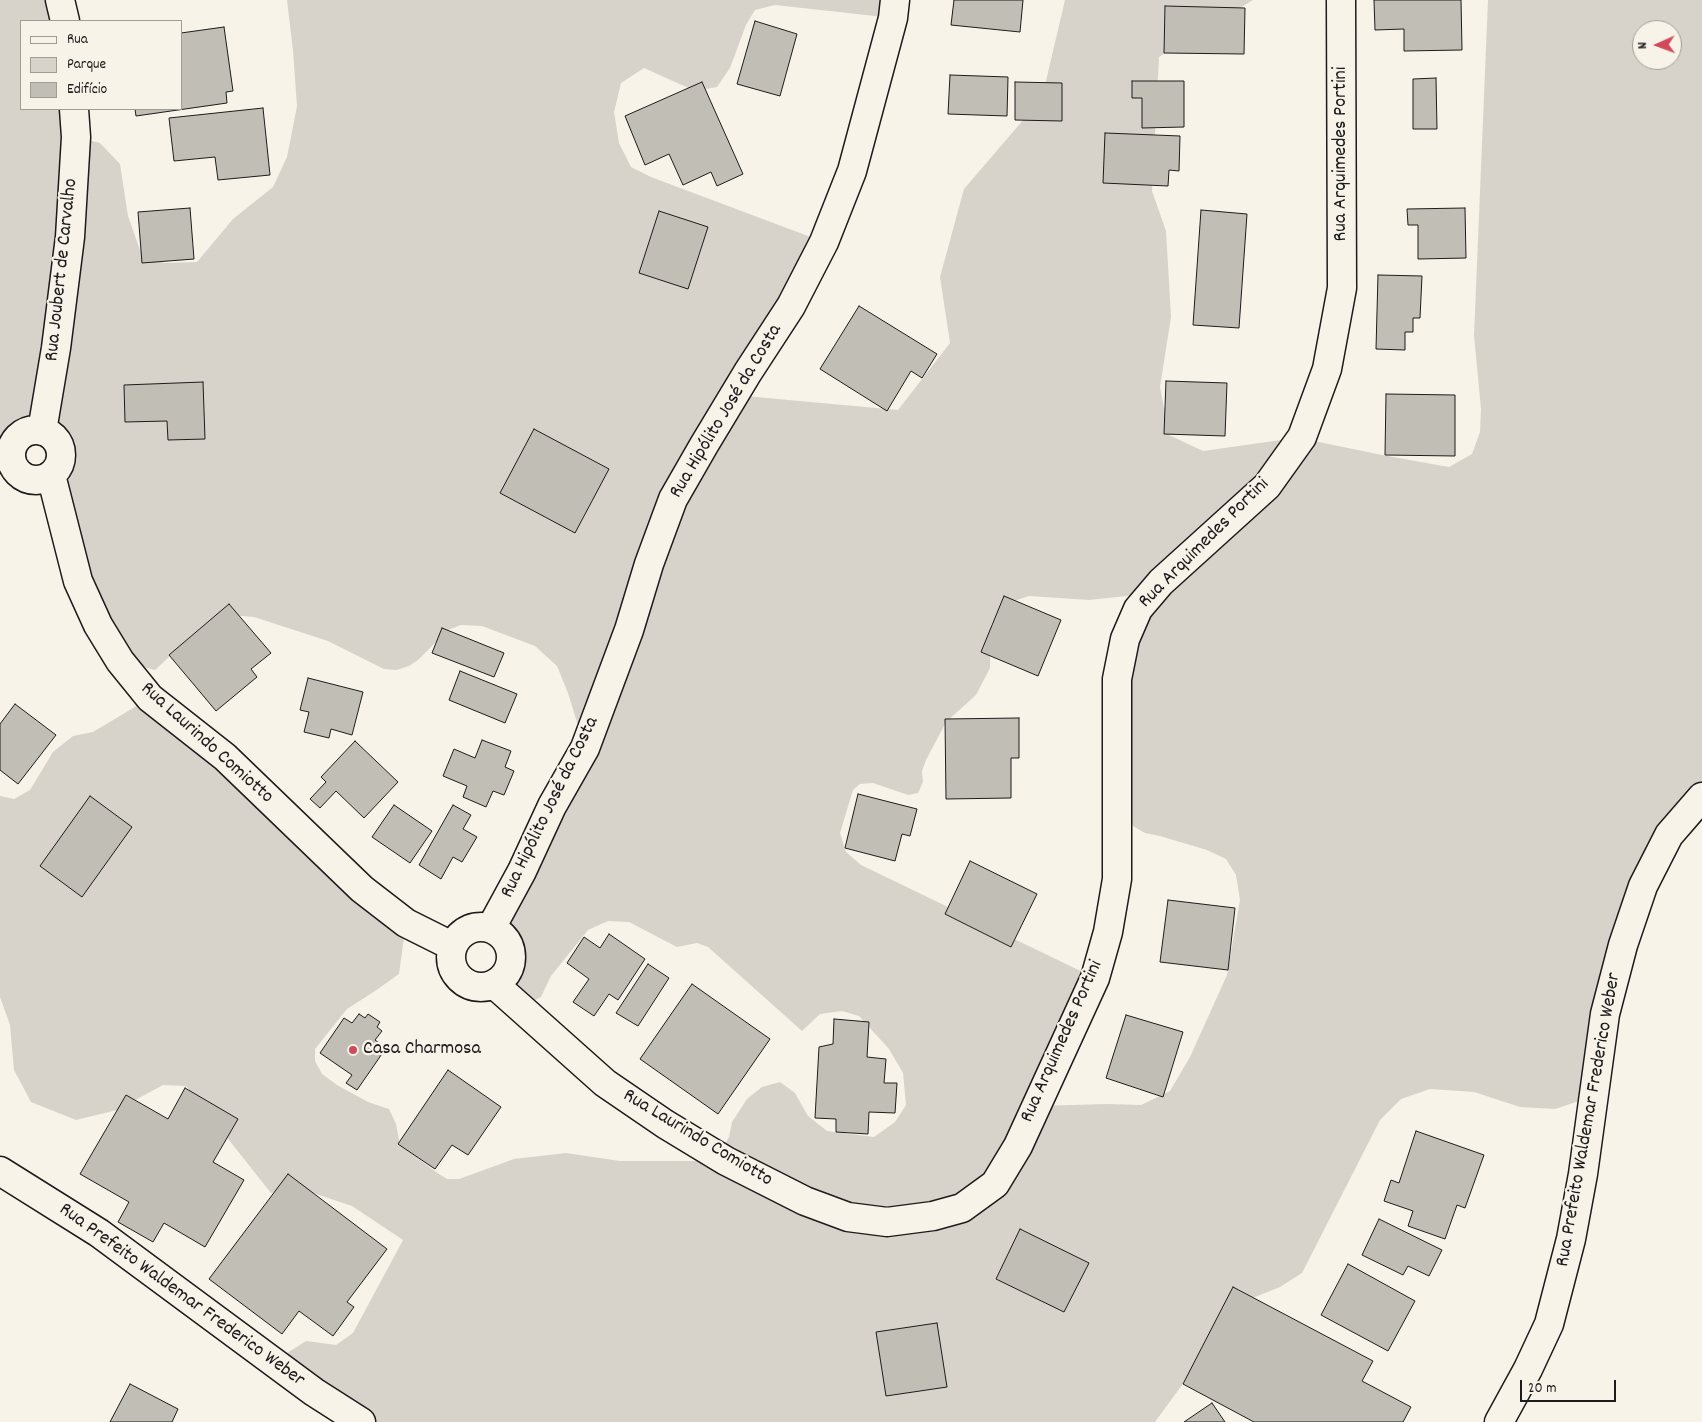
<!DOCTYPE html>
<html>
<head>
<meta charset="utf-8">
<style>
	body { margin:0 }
	#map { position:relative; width:1702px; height:1422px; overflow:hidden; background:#f7f3e8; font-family:Dekko,sans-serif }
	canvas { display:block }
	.legend { position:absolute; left:20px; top:20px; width:162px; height:90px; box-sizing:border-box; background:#f7f3e8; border:1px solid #9f9d96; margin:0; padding:6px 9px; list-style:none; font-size:15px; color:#1c1c1c }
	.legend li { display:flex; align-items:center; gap:10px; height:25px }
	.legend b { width:25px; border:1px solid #9f9d96 }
	.north { position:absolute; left:1632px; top:20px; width:50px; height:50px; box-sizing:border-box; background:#f7f3e8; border:1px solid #9f9d96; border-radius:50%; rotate:268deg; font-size:14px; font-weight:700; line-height:20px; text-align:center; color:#1c1c1c }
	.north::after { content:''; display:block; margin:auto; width:18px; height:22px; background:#d1495b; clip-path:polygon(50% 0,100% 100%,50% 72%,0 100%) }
	.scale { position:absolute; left:1520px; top:1380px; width:96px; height:22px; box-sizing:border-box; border:2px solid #1c1c1c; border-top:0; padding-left:6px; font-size:15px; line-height:18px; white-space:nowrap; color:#1c1c1c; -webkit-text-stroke:4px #f7f3e8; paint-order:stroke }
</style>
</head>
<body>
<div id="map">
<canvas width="1702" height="1422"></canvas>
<ul class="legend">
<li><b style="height:6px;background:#f7f3e8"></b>Rua</li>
<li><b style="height:14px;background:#d7d3cb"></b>Parque</li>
<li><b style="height:14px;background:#c0beb5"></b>Edifício</li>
</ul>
<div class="north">N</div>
<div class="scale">20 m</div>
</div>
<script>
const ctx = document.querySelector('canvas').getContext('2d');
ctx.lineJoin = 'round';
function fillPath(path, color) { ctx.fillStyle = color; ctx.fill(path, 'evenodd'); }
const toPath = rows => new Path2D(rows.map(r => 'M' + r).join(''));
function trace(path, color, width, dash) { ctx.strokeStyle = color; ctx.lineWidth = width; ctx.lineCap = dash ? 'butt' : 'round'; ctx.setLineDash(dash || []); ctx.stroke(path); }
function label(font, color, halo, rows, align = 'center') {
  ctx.font = font + ' Dekko,sans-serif'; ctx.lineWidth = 4.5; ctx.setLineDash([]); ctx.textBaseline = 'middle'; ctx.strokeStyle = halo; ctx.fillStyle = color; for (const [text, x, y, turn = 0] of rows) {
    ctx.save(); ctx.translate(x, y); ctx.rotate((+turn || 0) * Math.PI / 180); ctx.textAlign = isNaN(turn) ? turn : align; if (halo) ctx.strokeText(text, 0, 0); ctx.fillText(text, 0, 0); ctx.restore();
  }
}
fillPath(toPath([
	[0,0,60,0,65,21,21,21,21,109,74,109,76,137,100,143,120,164,128,216,140,250,151,260,165,263,197,262,233,219,273,187,287,157,297,106,293,51,287,0,895,0,893,18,775,5,755,10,746,25,730,68,717,87,695,91,644,68,621,83,614,112,619,143,631,167,651,177,824,242,734,395,898,410,950,343,940,277,964,189,1042,98,1065,0,1253,0,1159,57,1152,191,1166,231,1171,317,1160,387,1169,435,1203,451,1302,437,1314,441,1382,455,1449,467,1472,454,1480,432,1481,409,1474,335,1488,0,1702,0,1702,797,1643,886,1594,1096,1555,1109,1520,1107,1474,1092,1430,1089,1401,1099,1380,1120,1302,1273,1280,1287,1250,1299,1228,1322,1155,1422,361,1422,273,1362,306,1341,336,1345,353,1333,403,1240,352,1206,310,1192,288,1189,271,1193,186,1086,163,1085,117,1110,76,1120,31,1102,14,1070,10,1025,0,997,0,796,14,799,30,790,53,752,73,736,93,732,150,698,406,923,399,974,375,991,347,1009,315,1049,315,1061,322,1074,337,1085,368,1102,389,1109,396,1124,400,1144,436,1172,447,1179,459,1179,514,1159,566,1153,620,1161,725,1161,723,1148,729,1137,732,1122,747,1099,762,1087,780,1082,795,1093,808,1116,827,1131,874,1137,895,1122,906,1105,903,1073,889,1049,859,1016,842,1011,820,1014,802,1031,708,947,697,943,677,947,629,922,608,921,588,930,551,976,541,997,529,1003,504,977,510,967,512,955,509,943,501,934,585,748,568,693,557,666,535,646,482,626,461,625,448,630,418,660,409,666,397,670,384,669,328,641,254,617,230,615,184,643,155,670,120,661,98,625,58,466,61,455,58,445,51,435,30,431,20,435,13,444,10,455,0,466],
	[1642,30,1672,30,1672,60,1642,60],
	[1160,583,1117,679,1118,791,1133,826,1145,833,1160,836,1207,850,1226,859,1236,875,1240,900,1227,975,1190,1057,1170,1091,1141,1105,1107,1104,1036,1106,1095,978,861,865,846,852,840,833,853,790,860,784,873,783,908,795,918,793,923,782,922,771,926,760,946,722,976,695,990,668,991,625,1005,604,1029,596,1089,600,1127,596]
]), '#d7d3cb');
const building = toPath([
	[954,0,1023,0,1020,32,951,25,954,0],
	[1374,0,1461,0,1462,50,1404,51,1404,29,1375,30,1374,0],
	[1165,6,1245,8,1244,54,1164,53,1165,6],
	[755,21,797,34,780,96,737,84,755,21],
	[224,27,233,91,226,92,227,103,136,116,135,109,181,109,181,33,224,27],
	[950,75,1008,77,1007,116,948,114,950,75],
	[1436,78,1437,129,1413,129,1413,79,1436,78],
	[1132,81,1184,81,1184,127,1142,128,1142,98,1132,98,1132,81],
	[702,82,743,174,717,186,711,172,683,185,669,154,645,165,625,116,702,82],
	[1015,82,1062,83,1062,121,1015,120,1015,82],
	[263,108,270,175,218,180,215,157,174,161,169,118,263,108],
	[1105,133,1180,136,1179,171,1169,170,1168,186,1103,183,1105,133],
	[190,208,194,259,142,263,138,212,190,208],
	[1465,208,1466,258,1418,259,1418,225,1408,225,1407,209,1465,208],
	[1201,210,1247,214,1239,328,1193,325,1201,210],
	[659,211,708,227,688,289,639,273,659,211],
	[1378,275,1422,276,1420,318,1413,318,1413,332,1405,332,1405,350,1376,349,1378,275],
	[859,306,937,354,922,378,911,371,887,411,820,369,859,306],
	[1166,381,1227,383,1225,436,1164,434,1166,381],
	[203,382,205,439,168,440,167,421,125,422,124,385,203,382],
	[1386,394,1455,395,1455,456,1385,455,1386,394],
	[534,429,609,469,575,533,500,493,534,429],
	[1004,596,1061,620,1038,676,981,652,1004,596],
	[229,604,271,653,251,669,257,677,216,711,169,655,229,604],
	[442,628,504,653,494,677,432,653,442,628],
	[460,671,517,694,505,723,449,700,460,671],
	[308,678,363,692,352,735,331,729,329,738,304,732,309,712,300,710,308,678],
	[15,704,56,735,18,784,0,770,0,724,15,704],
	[1019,718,1019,758,1011,758,1011,798,946,799,945,719,1019,718],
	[482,740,511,751,505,767,514,771,504,795,493,791,486,807,463,797,467,786,443,776,454,749,475,758,482,740],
	[355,741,398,782,364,818,336,791,320,808,310,799,326,782,321,777,355,741],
	[858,794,917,809,910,836,902,834,895,861,845,848,858,794],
	[90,796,132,827,82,897,40,866,90,796],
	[394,805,432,831,410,863,372,837,394,805],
	[453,805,471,815,463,829,477,837,462,862,453,857,441,879,419,865,453,805],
	[970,861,1037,894,1011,947,945,914,970,861],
	[1168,900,1235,908,1228,970,1160,962,1168,900],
	[609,934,645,959,618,1000,609,994,594,1016,573,1002,589,979,567,963,584,937,600,948,609,934],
	[648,964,669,978,638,1026,616,1013,648,964],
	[692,984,770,1039,718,1114,640,1059,692,984],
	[359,1014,365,1018,368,1014,380,1022,377,1027,382,1031,375,1040,386,1048,357,1090,346,1083,352,1075,320,1053,344,1018,352,1023,359,1014],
	[1126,1015,1183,1032,1163,1097,1106,1078,1126,1015],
	[834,1019,869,1022,867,1057,886,1059,884,1083,897,1083,895,1113,869,1112,868,1134,836,1132,836,1119,815,1118,819,1047,833,1044,834,1019],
	[448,1070,501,1107,468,1155,452,1145,435,1169,398,1144,448,1070],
	[185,1088,238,1119,213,1162,244,1180,205,1247,164,1223,153,1242,118,1222,129,1202,80,1174,126,1095,168,1119,185,1088],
	[1416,1131,1484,1155,1465,1208,1457,1205,1445,1239,1408,1226,1413,1211,1384,1201,1391,1180,1399,1183,1416,1131],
	[288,1174,387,1249,347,1302,354,1307,333,1336,299,1311,282,1334,209,1279,288,1174],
	[1379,1219,1442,1250,1429,1276,1408,1266,1403,1275,1362,1255,1379,1219],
	[1020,1229,1089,1263,1064,1312,996,1279,1020,1229],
	[1348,1264,1415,1301,1388,1351,1321,1315,1348,1264],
	[1233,1287,1373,1361,1362,1381,1411,1407,1403,1422,1254,1422,1183,1384,1233,1287],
	[937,1323,947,1387,886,1396,876,1332,937,1323],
	[130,1384,178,1409,172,1422,110,1422,130,1384],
	[1212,1403,1225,1422,1184,1422,1212,1403]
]);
fillPath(building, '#c0beb5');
trace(building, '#1c1c1c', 1);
const minor = toPath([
	[60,0,65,21],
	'11 455a25 25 0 1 1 50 0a25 25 0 1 1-50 0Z',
	[42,431,56,348,70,237,76,137,74,109],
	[51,475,78,581,98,625,120,661,150,698,225,757,362,889,406,923,452,946],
	'451 957a30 30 0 1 1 60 0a30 30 0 1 1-60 0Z',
	[491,928,522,871,552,806,585,748,629,630,649,564,673,499,704,445,748,372,791,306,824,242,852,171,893,18,895,0],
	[494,984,605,1083,665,1124,726,1161,805,1201,848,1217,887,1222,933,1216,962,1208,995,1184,1018,1146,1095,978,1108,932,1117,879,1117,679,1125,639,1138,609,1161,582,1267,486,1302,437,1327,369,1342,288,1341,0],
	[0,1171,99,1233,314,1392,361,1422],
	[1499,1422,1528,1369,1549,1324,1571,1239,1583,1174,1605,1014,1623,945,1643,886,1669,835,1702,797]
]);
trace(minor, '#1c1c1c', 31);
trace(minor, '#f7f3e8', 28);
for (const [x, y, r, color] of [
	[353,1050,5,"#d1495b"]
]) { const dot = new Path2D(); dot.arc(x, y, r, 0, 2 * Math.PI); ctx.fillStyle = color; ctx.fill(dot); trace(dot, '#f7f3e8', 2); }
label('20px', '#1c1c1c', '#f7f3e8', [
	["Rua Arquimedes Portini",1342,154,-90],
	["Rua Joubert de Carvalho",63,270,-84],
	["Rua Hipólito José da Costa",727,412,-59],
	["Rua Arquimedes Portini",1205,544,-45],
	["Rua Laurindo Comiotto",206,744,42],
	["Rua Hipólito José da Costa",551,808,-64],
	["Rua Arquimedes Portini",1063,1042,-66],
	["Rua Prefeito Waldemar Frederico Weber",1590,1120,-80],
	["Rua Laurindo Comiotto",697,1139,31],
	["Rua Prefeito Waldemar Frederico Weber",181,1296,36]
]);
label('20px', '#1c1c1c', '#f7f3e8', [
	["Casa Charmosa",363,1050]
], 'left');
</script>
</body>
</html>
